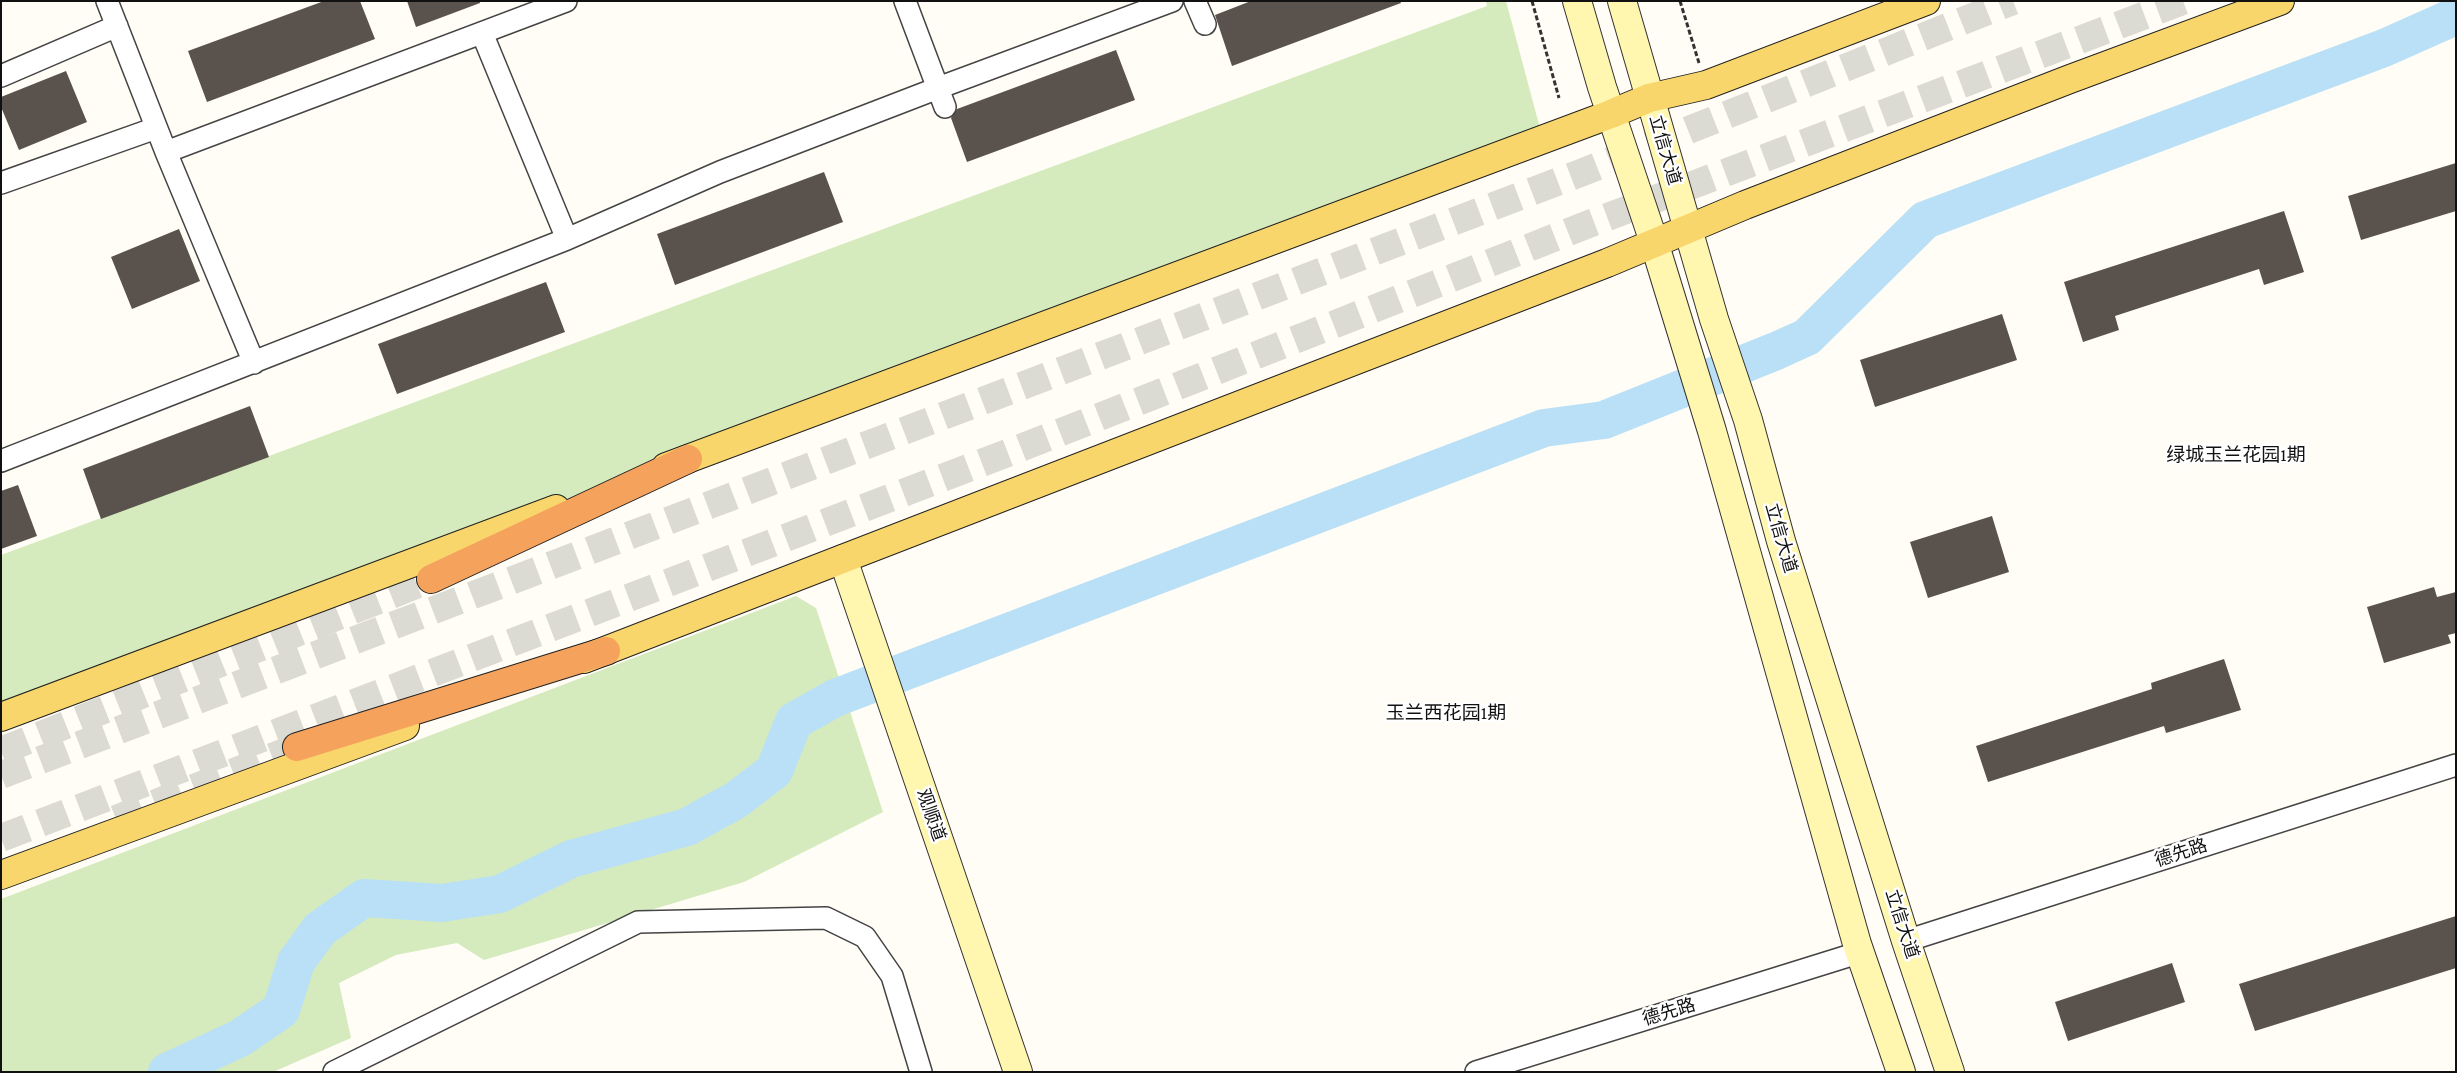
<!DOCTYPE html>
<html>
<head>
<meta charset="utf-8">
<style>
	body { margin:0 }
	#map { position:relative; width:2457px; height:1073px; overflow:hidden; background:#fffdf5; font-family:"Crimson Pro",serif }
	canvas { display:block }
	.frame { position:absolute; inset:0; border:2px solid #111; pointer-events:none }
</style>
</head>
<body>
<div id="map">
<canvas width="2457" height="1073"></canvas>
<div class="frame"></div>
</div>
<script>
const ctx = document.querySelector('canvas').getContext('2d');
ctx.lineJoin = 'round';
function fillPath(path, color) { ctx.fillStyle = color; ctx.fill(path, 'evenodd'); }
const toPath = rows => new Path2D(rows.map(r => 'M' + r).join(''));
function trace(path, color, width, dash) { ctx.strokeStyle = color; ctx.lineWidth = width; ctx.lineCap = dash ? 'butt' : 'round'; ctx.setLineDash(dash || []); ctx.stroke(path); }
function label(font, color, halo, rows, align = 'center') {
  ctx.font = font + ' "Crimson Pro","Noto Sans SC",serif'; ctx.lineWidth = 5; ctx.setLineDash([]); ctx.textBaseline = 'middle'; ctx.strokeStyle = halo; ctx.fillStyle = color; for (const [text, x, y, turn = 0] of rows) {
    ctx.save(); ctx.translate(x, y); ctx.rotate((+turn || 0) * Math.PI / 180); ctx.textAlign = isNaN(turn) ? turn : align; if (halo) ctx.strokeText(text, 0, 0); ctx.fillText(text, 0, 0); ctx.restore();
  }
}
fillPath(toPath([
	[1486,1,1506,1,1541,132,1,713,1,555,1487,6],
	[796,596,816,608,883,812,744,882,484,960,457,943,396,955,339,983,351,1038,273,1072,1,1072,1,899]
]), '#d5ebbd');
trace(toPath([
	[167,1072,240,1038,281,1010,296,962,320,929,364,898,442,903,500,894,571,859,687,827,736,800,774,771,794,721,835,698,1544,428,1604,420,1776,351,1807,337,1925,220,2384,48,2456,16]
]), '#b9e0f7', 38);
fillPath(toPath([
	[324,1,360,1,375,39,207,102,188,51],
	[407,1,480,1,480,3,416,27],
	[1251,1,1400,1,1401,3,1232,66,1215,15],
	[1116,50,1135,100,967,162,951,118,957,109],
	[66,71,87,122,19,150,1,107,1,97],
	[2456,163,2456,211,2361,240,2348,196],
	[824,172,843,222,675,285,657,234],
	[2284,211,2304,272,2264,285,2259,269,2115,316,2119,330,2083,342,2064,282],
	[179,229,200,281,132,309,111,257],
	[546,282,565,332,397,394,378,344],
	[2002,314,2017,360,1875,407,1860,360],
	[250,406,269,457,101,519,83,469],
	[18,485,37,536,1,549,1,491],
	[1992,516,2009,572,1928,598,1910,542],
	[2434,587,2437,597,2456,592,2456,633,2448,635,2451,643,2384,663,2367,607],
	[2224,659,2241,710,2166,733,2164,726,1988,782,1976,746,2152,689,2151,683],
	[2456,916,2456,968,2255,1031,2239,984],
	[2172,963,2185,1002,2068,1041,2055,1002]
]), '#5a524d');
trace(toPath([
	[1,751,431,579],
	[1,775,1578,174,2013,1],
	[116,819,297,747],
	[1,838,1018,449,1594,222,2183,1]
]), '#dbdad3', 28, [28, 14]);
const street = toPath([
	[107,1,166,152,254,363],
	[905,1,945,107],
	[1195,1,1205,24],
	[1,76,117,26],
	[166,152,566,1],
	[1,183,156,128],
	[567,239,720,172,938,88,1172,1],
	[1,461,567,239,482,33],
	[1906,941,2456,765],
	[334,1072,638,922,826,918,865,937,892,976,921,1072],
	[1476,1072,1861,952]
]);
const secondary = toPath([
	[1577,1,1602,87,1654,242,1712,431,1857,944,1901,1072],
	[1622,1,1714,319,1748,420,1781,541,1906,941,1950,1072],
	[843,559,1018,1072]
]);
const primary = toPath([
	[666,467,1611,114,1649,98,1706,85,1926,1],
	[584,659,1607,263,1745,205,2070,79,2280,1],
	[1,717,556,509],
	[1,875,405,726]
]);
const highway = toPath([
	[431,579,688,459],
	[297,747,606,651]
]);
trace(street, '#444', 24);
trace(secondary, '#333', 30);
trace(primary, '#222', 30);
trace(highway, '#222', 30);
trace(toPath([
	[1532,1,1559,98],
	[1680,1,1699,63]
]), '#333', 3, [5, 2.5]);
trace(street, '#fff', 21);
trace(secondary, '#fff6b0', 28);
trace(primary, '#f9d66b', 28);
trace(highway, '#f5a25d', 28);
label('18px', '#111', '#fff', [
	["立信大道",1665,150,74],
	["立信大道",1781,538,74],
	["观顺道",931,815,71],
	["德先路",2181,853,-18],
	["立信大道",1902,924,72],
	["德先路",1669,1012,-17]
]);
label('19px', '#111', '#fff', [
	["绿城玉兰花园1期",2236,455],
	["玉兰西花园1期",1446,713]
]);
</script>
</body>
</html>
